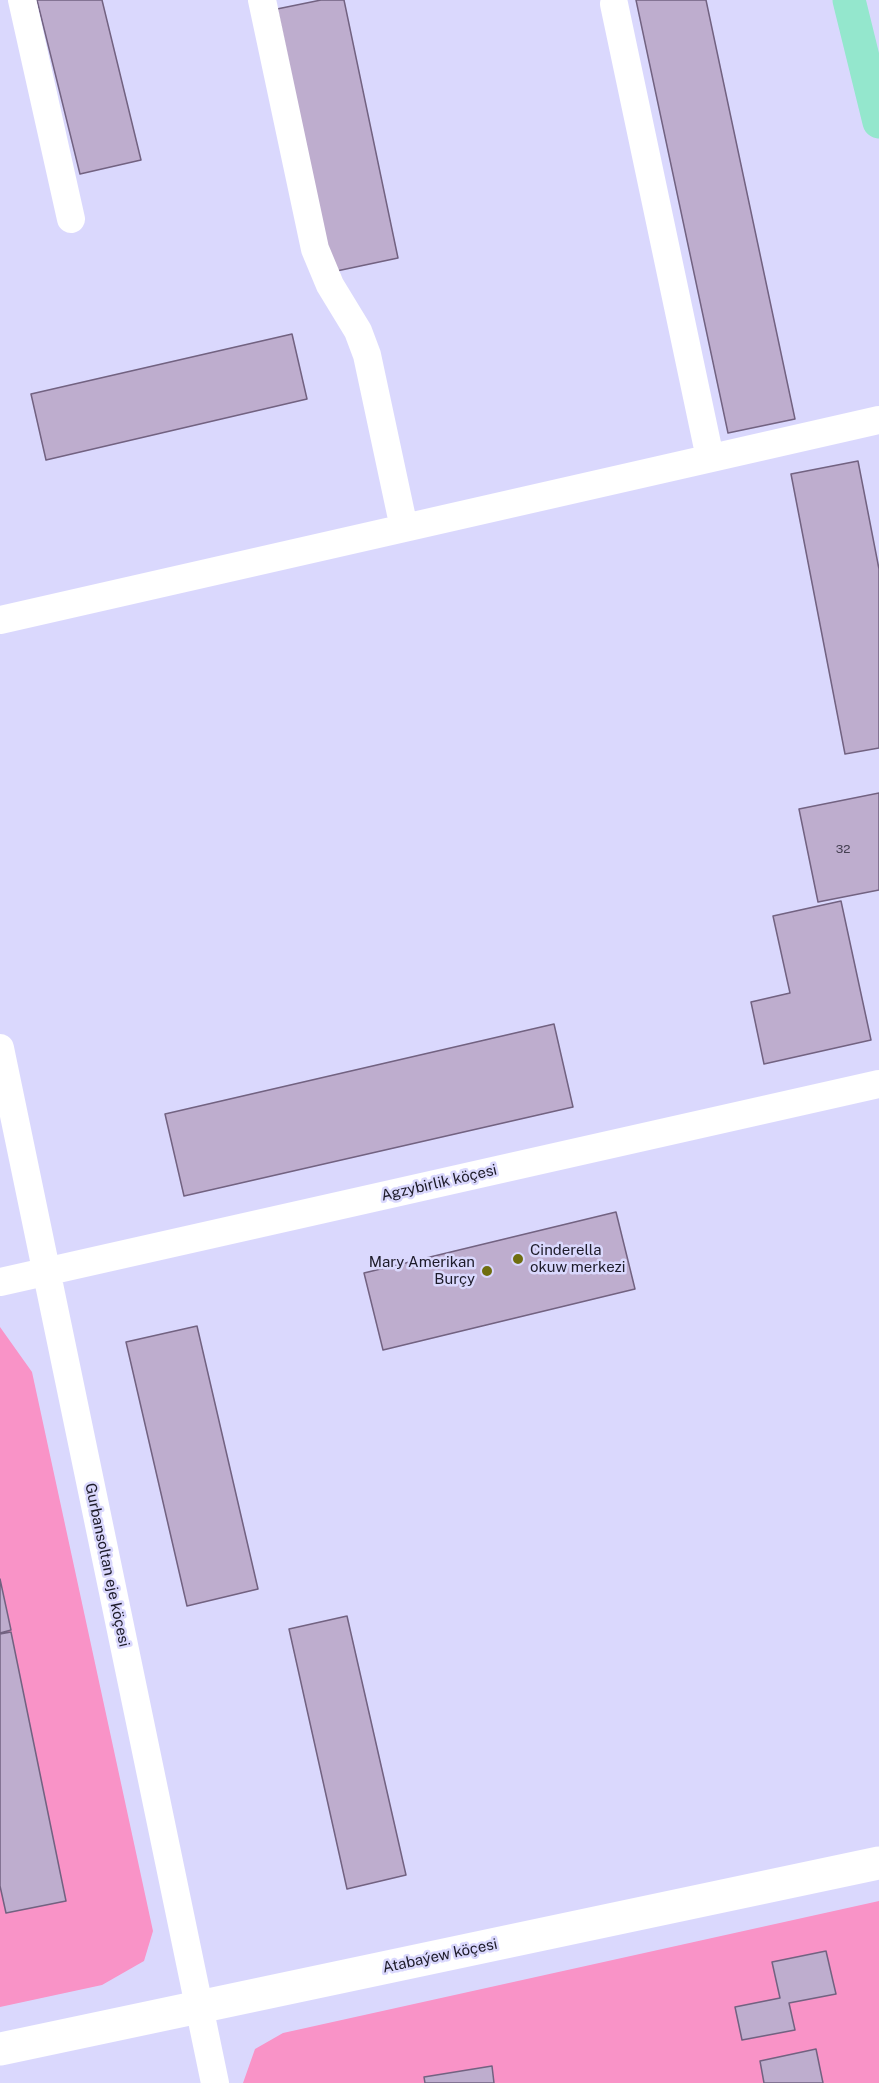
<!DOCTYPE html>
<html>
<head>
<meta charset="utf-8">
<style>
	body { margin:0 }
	canvas { display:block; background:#dad8fd }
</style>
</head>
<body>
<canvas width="879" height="2083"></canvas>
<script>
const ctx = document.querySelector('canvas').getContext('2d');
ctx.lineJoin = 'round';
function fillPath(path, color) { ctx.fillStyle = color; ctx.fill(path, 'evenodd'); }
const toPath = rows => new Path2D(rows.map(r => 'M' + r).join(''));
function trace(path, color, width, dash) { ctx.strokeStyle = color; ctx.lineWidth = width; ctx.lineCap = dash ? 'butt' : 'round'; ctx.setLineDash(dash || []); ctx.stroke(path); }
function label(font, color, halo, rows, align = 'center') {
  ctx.font = font + ' "Public Sans",sans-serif'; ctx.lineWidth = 5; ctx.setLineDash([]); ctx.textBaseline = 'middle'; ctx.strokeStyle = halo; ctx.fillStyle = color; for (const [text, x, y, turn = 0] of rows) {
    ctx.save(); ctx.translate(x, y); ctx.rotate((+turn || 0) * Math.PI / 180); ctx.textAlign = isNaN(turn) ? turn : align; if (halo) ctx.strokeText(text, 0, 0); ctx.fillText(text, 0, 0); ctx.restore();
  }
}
fillPath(toPath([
	[0,1327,32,1372,153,1931,144,1961,102,1985,0,2007],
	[879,1901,879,2083,243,2083,255,2049,283,2033]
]), '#f993c7');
const building = toPath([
	[37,0,102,0,141,160,80,174,37,0],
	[321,0,344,0,398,258,332,272,277,9,321,0],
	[636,0,706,0,795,419,728,433,636,0],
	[292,334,307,399,46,460,31,394,292,334],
	[858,461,879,569,879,748,845,754,791,474,858,461],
	[879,793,879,890,818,902,799,809,879,793],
	[841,901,871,1040,764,1064,751,1002,790,993,773,916,841,901],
	[554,1024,573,1107,184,1196,165,1114,554,1024],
	[616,1212,635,1289,383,1350,364,1273,616,1212],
	[197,1326,258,1589,187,1606,126,1342,197,1326],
	[0,1579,11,1630,0,1633,0,1579],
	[347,1616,406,1875,347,1889,289,1629,347,1616],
	[11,1632,66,1901,6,1913,0,1886,0,1634,11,1632],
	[826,1951,836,1994,789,2003,795,2030,742,2040,735,2007,780,1998,772,1962,826,1951],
	[816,2049,823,2083,764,2083,760,2061,816,2049],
	[492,2066,494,2083,425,2083,424,2077,492,2066]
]);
fillPath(building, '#beadce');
trace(building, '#726281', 1.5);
trace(toPath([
	[22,0,71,219],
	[262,0,315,249,330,285,358,331,367,355,404,528],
	[614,4,710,458],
	[0,620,879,420],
	[0,1048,215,2083],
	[0,1282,879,1084]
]), '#fff', 28);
trace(toPath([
	[0,2049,879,1863]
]), '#fff', 33);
trace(toPath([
	[849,0,879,122]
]), '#94e7cd', 33);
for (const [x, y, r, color] of [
	[518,1259,6,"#6f6e0f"],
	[487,1271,6,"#6f6e0f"]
]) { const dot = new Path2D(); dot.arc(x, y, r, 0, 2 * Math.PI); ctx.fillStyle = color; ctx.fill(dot); trace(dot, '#dad8fd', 2); }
label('12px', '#454052', null, [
	["32",843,849]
]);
label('15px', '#1d1b29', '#dad8fd', [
	["Agzybirlik köçesi",439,1183,-13],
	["Gurbansoltan eje köçesi",107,1565,78],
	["Atabaýew köçesi",440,1956,-12]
]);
label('15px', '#1d1b29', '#dad8fd', [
	["Cinderella",530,1250],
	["okuw merkezi",530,1267],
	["Mary Amerikan",475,1262,"right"],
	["Burçy",475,1279,"right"]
], 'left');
</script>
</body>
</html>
